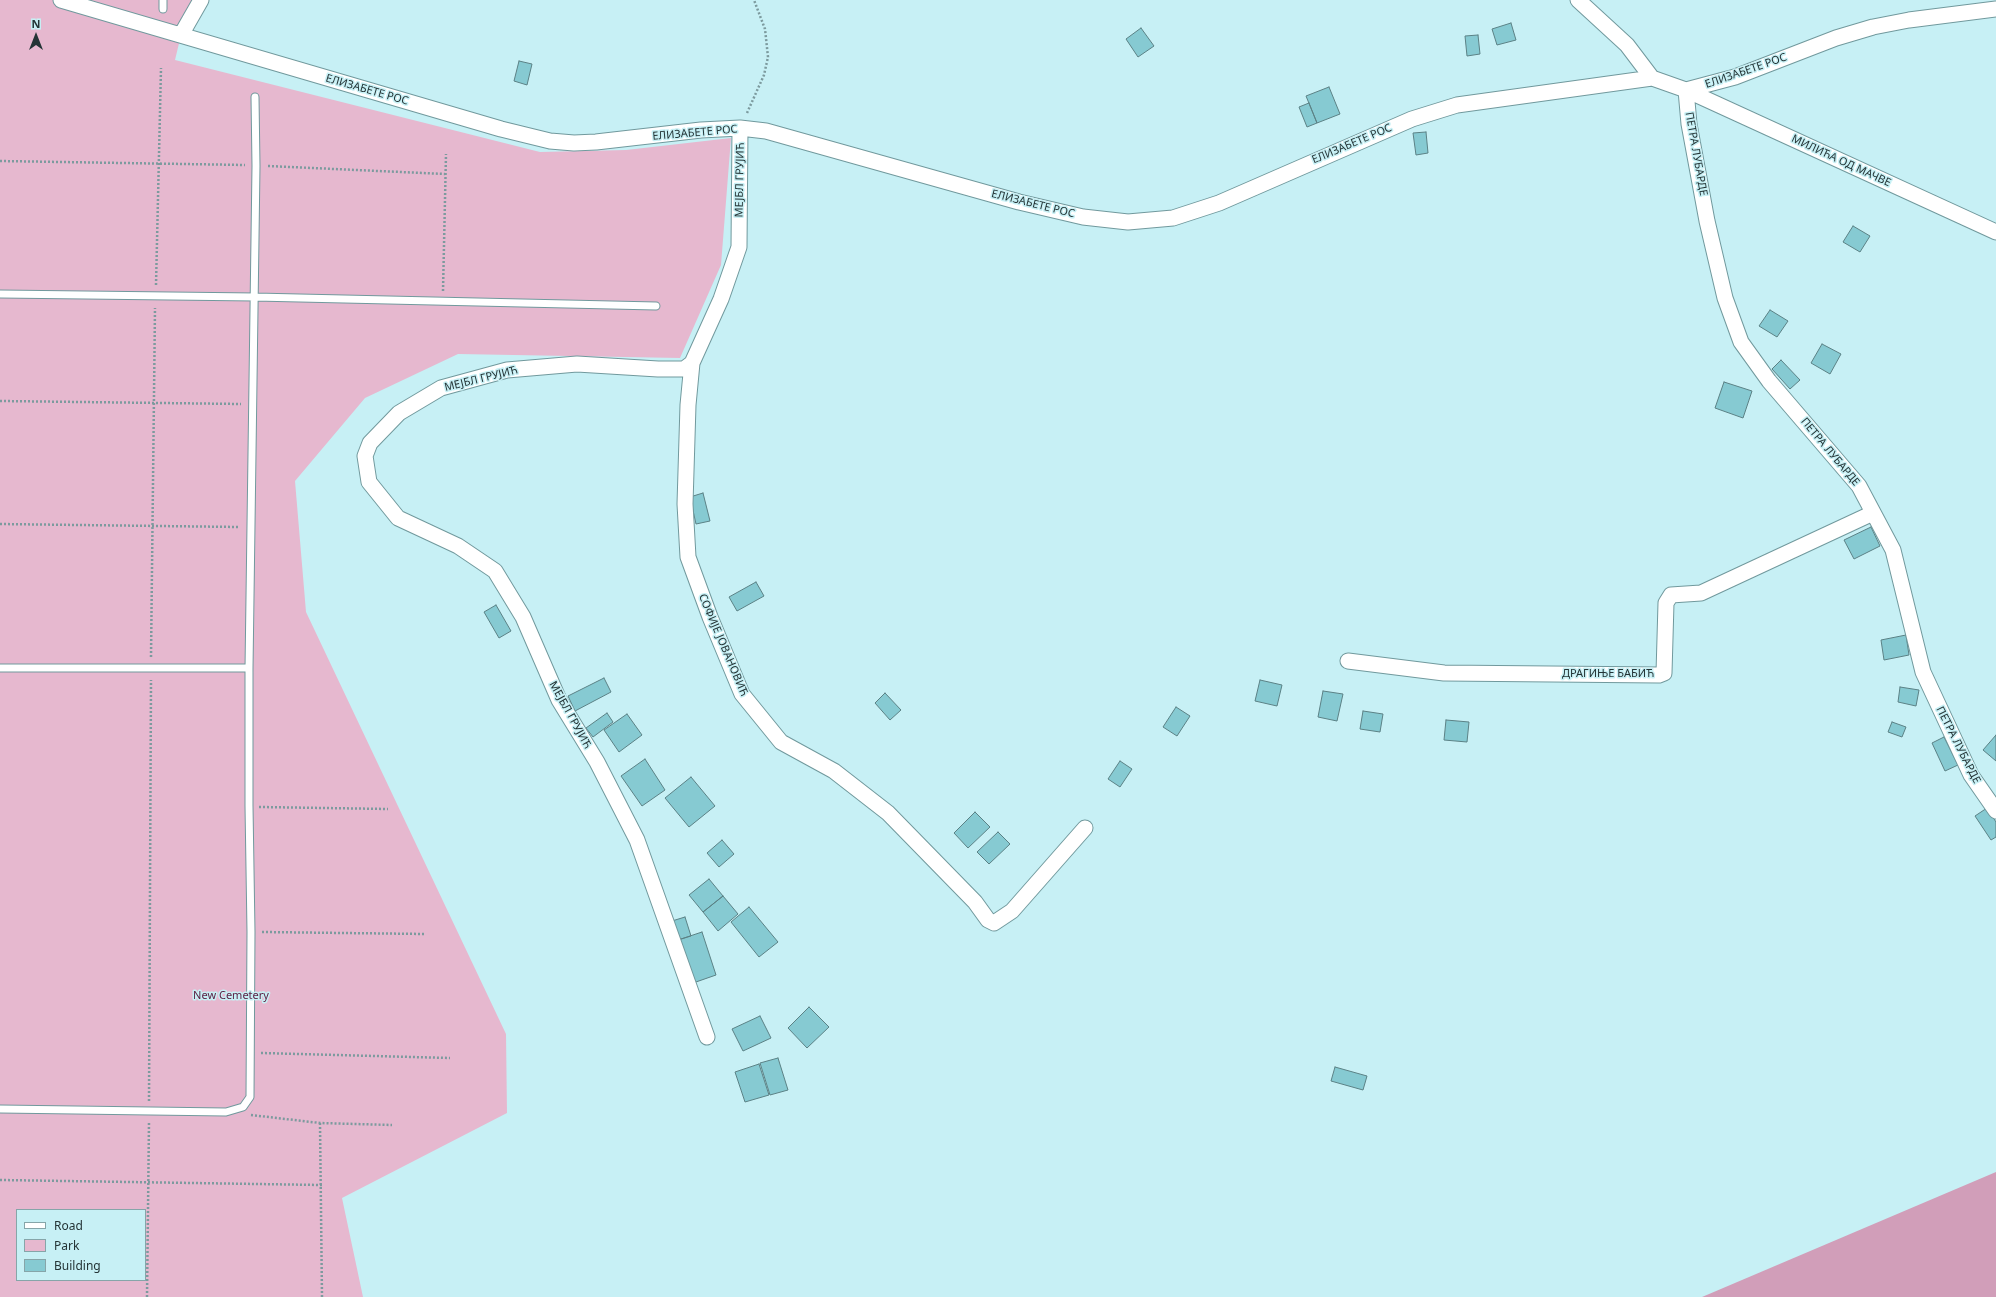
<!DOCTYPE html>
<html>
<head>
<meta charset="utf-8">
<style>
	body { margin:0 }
	#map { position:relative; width:1996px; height:1297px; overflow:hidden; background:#c7f0f5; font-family:"Noto Sans",sans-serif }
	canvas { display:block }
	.legend { position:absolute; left:16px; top:1209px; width:130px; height:72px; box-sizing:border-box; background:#c7f0f5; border:1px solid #86a5a9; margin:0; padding:5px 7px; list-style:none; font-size:12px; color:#243436 }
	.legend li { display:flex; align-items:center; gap:8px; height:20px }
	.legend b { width:20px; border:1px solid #86a5a9 }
	.north { position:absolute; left:16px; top:16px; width:40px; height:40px; -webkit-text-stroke:3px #c7f0f5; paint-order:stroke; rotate:0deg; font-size:11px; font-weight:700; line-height:16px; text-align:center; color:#243436 }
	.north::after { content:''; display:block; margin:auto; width:14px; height:18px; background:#243436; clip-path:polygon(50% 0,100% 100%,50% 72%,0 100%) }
</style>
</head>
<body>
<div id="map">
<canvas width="1996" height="1297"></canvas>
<ul class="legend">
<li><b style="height:5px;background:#fff"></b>Road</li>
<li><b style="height:11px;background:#e6b8cf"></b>Park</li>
<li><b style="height:11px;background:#86cad2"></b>Building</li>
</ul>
<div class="north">N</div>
</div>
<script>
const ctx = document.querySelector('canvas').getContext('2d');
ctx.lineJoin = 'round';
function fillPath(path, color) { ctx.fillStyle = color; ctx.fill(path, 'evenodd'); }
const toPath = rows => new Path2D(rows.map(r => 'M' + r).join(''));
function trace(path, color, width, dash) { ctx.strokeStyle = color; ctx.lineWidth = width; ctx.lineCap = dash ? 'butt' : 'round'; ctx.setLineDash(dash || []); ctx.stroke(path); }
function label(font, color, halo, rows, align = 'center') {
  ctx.font = font + ' "Noto Sans",sans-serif'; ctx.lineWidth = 3; ctx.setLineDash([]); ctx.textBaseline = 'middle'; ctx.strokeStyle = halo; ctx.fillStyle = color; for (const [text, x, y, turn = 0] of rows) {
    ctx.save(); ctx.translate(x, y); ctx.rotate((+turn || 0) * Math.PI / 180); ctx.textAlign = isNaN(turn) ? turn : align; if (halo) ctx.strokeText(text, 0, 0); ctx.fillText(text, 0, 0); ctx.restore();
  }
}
fillPath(toPath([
	[0,0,193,0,181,20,181,35,175,60,540,152,626,150,731,138,721,265,680,358,458,354,365,398,295,481,306,612,506,1034,507,1113,342,1198,363,1297,0,1297],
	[17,1210,145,1210,145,1280,17,1280]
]), '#e6b8cf');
fillPath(toPath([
	[1996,1172,1996,1297,1702,1297,1916,1206]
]), '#d19eb9');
const building = toPath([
	[1511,23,1516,40,1497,45,1492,29,1511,23],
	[1141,28,1154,46,1138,57,1126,39,1141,28],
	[1478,35,1480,54,1467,56,1465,36,1478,35],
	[519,61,532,64,527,85,514,81,519,61],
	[1329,87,1340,114,1317,123,1306,96,1329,87],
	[1309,103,1317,123,1307,127,1299,107,1309,103],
	[1426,132,1428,153,1416,155,1413,133,1426,132],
	[1853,226,1870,236,1860,252,1843,242,1853,226],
	[1770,310,1788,321,1777,337,1759,326,1770,310],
	[1822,344,1841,354,1830,374,1811,363,1822,344],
	[1781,360,1800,380,1790,389,1772,369,1781,360],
	[1724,382,1752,391,1743,418,1715,408,1724,382],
	[703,493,710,521,696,524,690,497,703,493],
	[1871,527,1880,546,1854,559,1844,540,1871,527],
	[756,582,764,596,737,611,729,597,756,582],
	[496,605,511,631,499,638,484,612,496,605],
	[1906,635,1909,655,1884,660,1881,640,1906,635],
	[604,678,611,692,575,711,568,696,604,678],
	[1260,680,1282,685,1277,706,1255,701,1260,680],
	[1900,687,1919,690,1916,706,1898,702,1900,687],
	[1323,691,1343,694,1337,721,1318,717,1323,691],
	[885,693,901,710,890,720,875,703,885,693],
	[1176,707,1190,716,1177,736,1163,727,1176,707],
	[1363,711,1383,714,1380,732,1360,729,1363,711],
	[607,713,613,722,593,737,586,728,607,713],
	[627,714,642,735,619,752,604,730,627,714],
	[1446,720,1469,722,1467,742,1444,740,1446,720],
	[1892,722,1906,727,1902,737,1888,732,1892,722],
	[1996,735,1996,761,1983,750,1996,735],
	[1944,737,1958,765,1945,771,1932,743,1944,737],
	[645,759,665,790,642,806,621,776,645,759],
	[1120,761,1132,769,1120,787,1108,779,1120,761],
	[691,777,715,806,689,827,665,798,691,777],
	[1987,808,1996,822,1996,837,1991,840,1975,816,1987,808],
	[975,812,990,827,968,848,954,833,975,812],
	[998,832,1010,844,989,864,977,852,998,832],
	[722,840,734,854,719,867,707,853,722,840],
	[709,879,723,896,703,912,689,895,709,879],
	[723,896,738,914,718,931,703,912,723,896],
	[749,907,778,942,759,957,731,922,749,907],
	[685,917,691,936,678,940,672,921,685,917],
	[702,932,716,975,693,983,678,940,702,932],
	[809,1007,829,1027,807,1048,788,1028,809,1007],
	[760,1016,771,1038,743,1051,732,1029,760,1016],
	[778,1058,788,1090,770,1095,760,1063,778,1058],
	[759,1064,769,1095,745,1102,735,1072,759,1064],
	[1335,1067,1367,1076,1363,1090,1331,1081,1335,1067]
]);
fillPath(building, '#86cad2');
trace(building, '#5b8185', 1);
const service = toPath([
	[163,9,163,0],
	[0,294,255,297,656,306],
	[0,668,249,668],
	[0,1109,226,1112,243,1107,250,1097,251,932,249,806,249,668,256,166,255,97]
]);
const minor = toPath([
	[61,0,501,129,550,141,574,143,596,142,701,130,740,128,766,131,1019,202,1083,217,1128,222,1173,218,1219,203,1412,119,1457,105,1652,78,1686,90,1735,77,1836,38,1873,27,1909,20,1996,9],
	[1578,0,1627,45,1652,78],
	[181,35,201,0],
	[1996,232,1686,90,1689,124,1707,221,1725,298,1741,342,1769,381,1859,486,1893,550,1923,672,1971,775,1996,811],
	[692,363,688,405,685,504,688,557,710,617,742,694,781,742,834,771,888,813,975,902,988,920,994,923,1012,911,1085,828],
	[1348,661,1444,673,1659,675,1664,673,1666,603,1671,595,1701,593,1873,513],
	[707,1037,637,840,597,762,559,700,523,617,495,571,458,546,398,518,369,482,365,456,370,443,399,413,441,388,507,370,577,364,658,369,684,369,692,363,721,299,739,247,740,128]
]);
trace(service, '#71999d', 9);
trace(minor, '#71999d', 17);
trace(toPath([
	[747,113,764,75,768,57,765,29,754,0],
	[0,161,245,165],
	[268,166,445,174],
	[156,285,161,68],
	[443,291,446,154],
	[0,401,241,404],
	[0,524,239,527],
	[151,657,155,308],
	[259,807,388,809],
	[262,932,425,934],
	[261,1053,450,1058],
	[149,1101,151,680],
	[251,1115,320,1123,392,1125],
	[320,1123,322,1297],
	[0,1180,322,1185],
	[147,1297,149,1122]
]), '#7c9a9e', 2.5, [2, 2]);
trace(service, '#fff', 7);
trace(minor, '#fff', 15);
label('11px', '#243436', '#c7f0f5', [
	["ЕЛИЗАБЕТЕ РОС",1746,71,-19],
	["ЕЛИЗАБЕТЕ РОС",367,90,16],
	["ЕЛИЗАБЕТЕ РОС",695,133,-5],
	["ЕЛИЗАБЕТЕ РОС",1352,144,-23],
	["ПЕТРА ЛУБАРДЕ",1696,154,80],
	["МИЛИЋА ОД МАЧВЕ",1841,161,25],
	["МЕЈБЛ ГРУЈИЋ",740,180,-89],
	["ЕЛИЗАБЕТЕ РОС",1033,204,14],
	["МЕЈБЛ ГРУЈИЋ",481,379,-14],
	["ПЕТРА ЛУБАРДЕ",1830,452,50],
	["СОФИЈЕ ЈОВАНОВИЋ",723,645,67],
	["ДРАГИЊЕ БАБИЋ",1608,674],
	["МЕЈБЛ ГРУЈИЋ",570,715,61],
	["ПЕТРА ЛУБАРДЕ",1958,745,63]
]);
label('11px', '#5d2044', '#c7f0f5', [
	["New Cemetery",231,996]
]);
</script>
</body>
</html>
